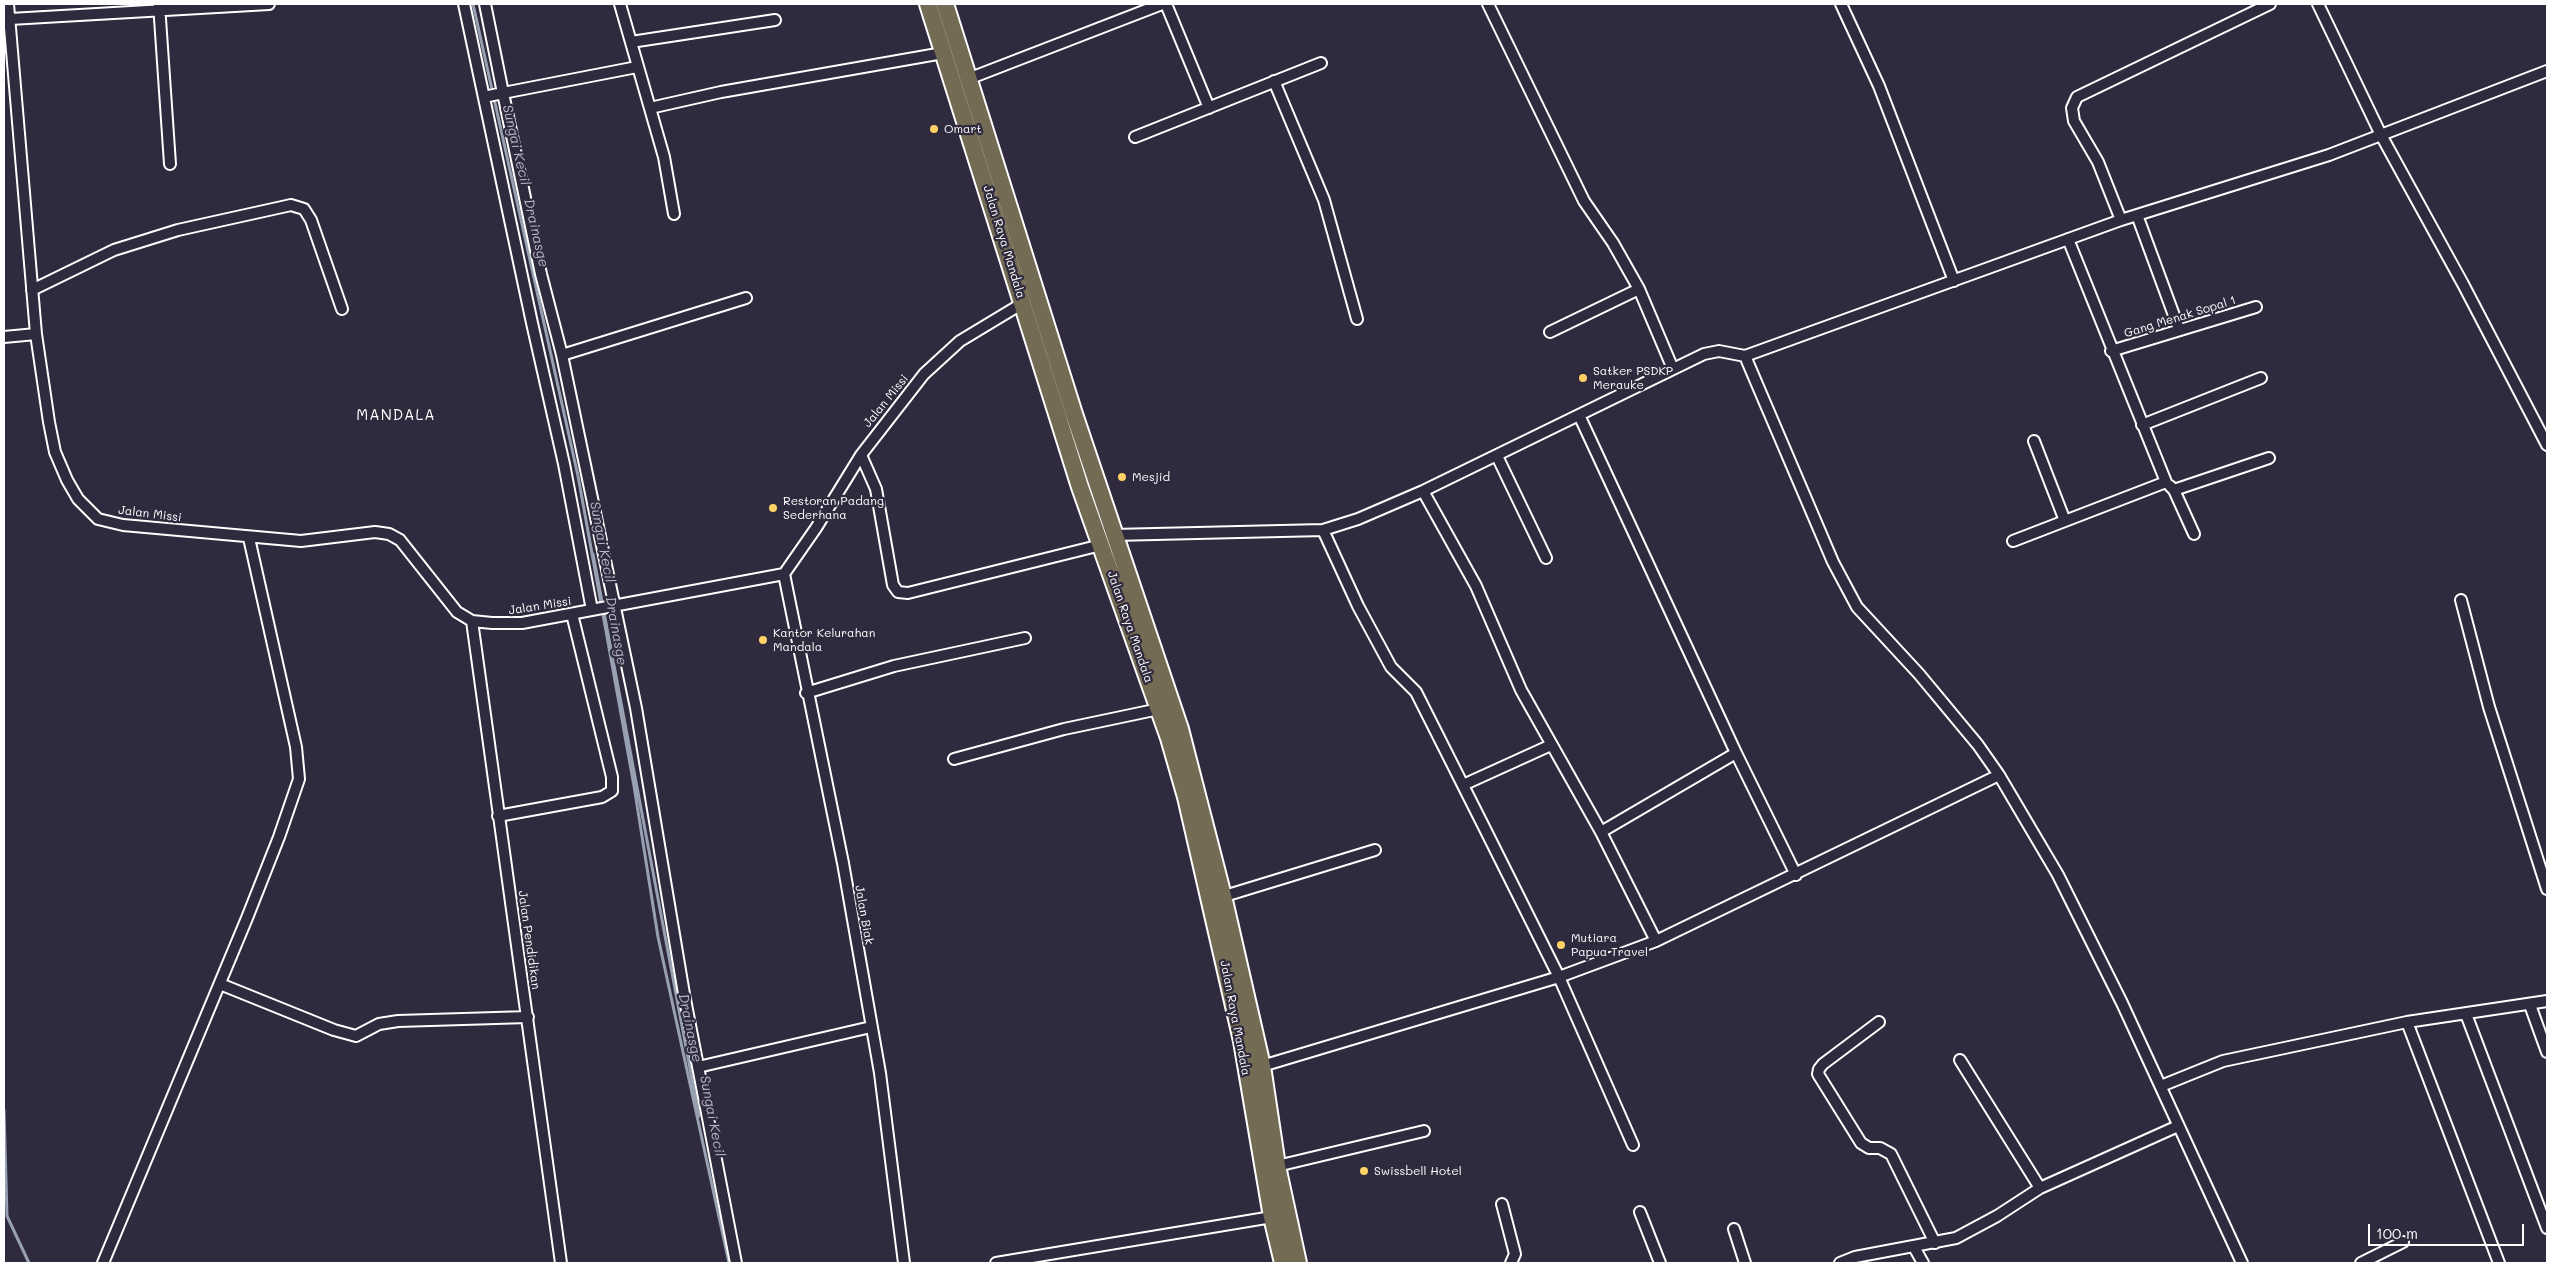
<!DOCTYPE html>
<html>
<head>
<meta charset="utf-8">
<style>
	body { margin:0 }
	#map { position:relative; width:2551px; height:1267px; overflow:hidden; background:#2f2a3d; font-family:Mali,sans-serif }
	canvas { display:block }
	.frame { position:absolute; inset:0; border:5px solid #fff; pointer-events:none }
	.scale { position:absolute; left:2368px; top:1224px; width:156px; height:22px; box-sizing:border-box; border:2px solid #fff; border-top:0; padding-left:6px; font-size:15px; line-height:18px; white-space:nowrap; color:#fff; -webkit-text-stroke:4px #2f2a3d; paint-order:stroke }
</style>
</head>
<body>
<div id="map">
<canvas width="2551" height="1267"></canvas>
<div class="frame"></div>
<div class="scale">100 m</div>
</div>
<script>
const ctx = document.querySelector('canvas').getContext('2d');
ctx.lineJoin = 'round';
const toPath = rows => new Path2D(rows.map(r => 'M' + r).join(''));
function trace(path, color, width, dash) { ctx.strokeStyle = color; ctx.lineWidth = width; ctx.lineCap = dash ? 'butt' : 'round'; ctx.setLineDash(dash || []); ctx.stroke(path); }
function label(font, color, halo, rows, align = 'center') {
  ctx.font = font + ' Mali,sans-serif'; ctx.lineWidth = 4.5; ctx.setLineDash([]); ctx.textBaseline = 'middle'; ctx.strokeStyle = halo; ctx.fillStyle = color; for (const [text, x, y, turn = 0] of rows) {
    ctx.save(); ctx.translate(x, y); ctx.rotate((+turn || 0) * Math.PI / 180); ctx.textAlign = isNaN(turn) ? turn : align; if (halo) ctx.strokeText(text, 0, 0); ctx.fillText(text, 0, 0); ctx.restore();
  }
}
trace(toPath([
	[473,4,578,476,634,786,658,937,729,1263],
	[593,554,699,1116],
	[4,1110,7,1216,29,1263]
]), '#98a1b2', 3);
const minor = toPath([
	[8,4,36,334,49,422,55,452,67,480,78,499,98,519,123,525,301,541,375,532,389,534,400,540,457,612,472,621,492,623,522,623,784,574,816,528,861,455,924,374,960,341,1023,303],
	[159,4,170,164],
	[464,4,532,323,564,464,592,610],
	[485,4,503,93,637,67],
	[620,4,664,157,674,214],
	[1166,4,1209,108],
	[1488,4,1584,201,1613,243,1639,289,1673,369],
	[1841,4,1879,86,1954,281],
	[2318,4,2381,135,2463,284,2547,445],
	[10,19,269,4],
	[631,42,775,20],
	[968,79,1162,4],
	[1274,81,1324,200,1357,319],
	[484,97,503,93,541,274,562,355],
	[650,108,721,92,943,53],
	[1135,137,1321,63],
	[2137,215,2179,329],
	[2121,220,2098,162,2074,121,2072,108,2077,97,2270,4],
	[32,290,114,250,178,230,291,205,304,209,311,220,342,309],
	[1550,332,1639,289],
	[4,337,36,334],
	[2111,351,2256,307],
	[1745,356,2121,220,2329,155,2547,71],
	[1579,415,1736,753,1796,875],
	[2142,425,2261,378],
	[2034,441,2065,521],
	[861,455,876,489,893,585,898,592,908,593,1101,545],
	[1497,456,1546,558],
	[2170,486,2174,490,2194,534],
	[2174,490,2269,458],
	[1423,491,1476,586,1521,690,1601,832,1656,941],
	[1323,530,1358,606,1391,667,1416,692,1487,833,1559,977,1633,1145],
	[1113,535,1323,530,1358,519,1423,491,1704,354,1719,351,1745,356,1833,562,1857,607,1919,674,1978,745,1999,775,2058,875,2122,1003,2242,1263],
	[2013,541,2166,482,2068,239],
	[784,574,843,863,880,1073,904,1263],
	[2461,600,2489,707,2547,889],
	[472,621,561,1263],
	[806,693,894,666,1025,638],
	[954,759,1064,729,1159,709],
	[1463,785,1551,745],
	[498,816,602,797,612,791,612,777,572,614],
	[1601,832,1736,753],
	[1218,898,1375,850],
	[220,984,334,1030,356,1036,379,1024,398,1021,528,1017],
	[2530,1005,2547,1052],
	[2466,1014,2547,1228],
	[1879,1022,1823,1064,1819,1069,1818,1074,1861,1143,1869,1148,1880,1148,1891,1154,1935,1243],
	[2407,1022,2499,1263],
	[1960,1060,2040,1188],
	[1262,1066,1559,977,1656,941,1999,775],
	[698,1067,871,1027],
	[2161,1086,2223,1061,2407,1022,2547,1001],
	[1277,1166,1424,1131],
	[1502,1204,1515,1254,1511,1263],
	[1640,1212,1660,1263],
	[1734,1229,1745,1263],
	[1914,1247,1923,1263],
	[103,1263,247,918,279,837,299,779,296,747,249,538],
	[736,1263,684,994,636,708,562,355,746,298],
	[996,1263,1272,1217],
	[1840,1263,1855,1257,1956,1238,1997,1216,2040,1188,2178,1126],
	[2361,1263,2403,1242]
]);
const trunk = toPath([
	[928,4,1080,487,1169,738,1186,797,1242,1041,1272,1217,1283,1263],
	[945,4,1074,414,1180,729,1223,896,1262,1066,1277,1166,1298,1263]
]);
trace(minor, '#fff', 14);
trace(trunk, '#fff', 20);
trace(minor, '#2f2a3d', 10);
trace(trunk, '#746b55', 16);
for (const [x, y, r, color] of [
	[934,129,5,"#ffd166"],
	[1583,378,5,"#ffd166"],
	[1122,477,5,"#ffd166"],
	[773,508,5,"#ffd166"],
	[763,640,5,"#ffd166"],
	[1561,945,5,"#ffd166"],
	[1364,1171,5,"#ffd166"]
]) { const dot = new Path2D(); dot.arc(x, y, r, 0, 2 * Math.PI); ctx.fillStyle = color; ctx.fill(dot); trace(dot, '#2f2a3d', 2); }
label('12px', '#fff', '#2f2a3d', [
	["Omart",944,129],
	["Satker PSDKP",1593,371],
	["Merauke",1593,385],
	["Mesjid",1132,477],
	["Restoran Padang",783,501],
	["Sederhana",783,515],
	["Kantor Kelurahan",773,633],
	["Mandala",773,647],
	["Mutiara",1571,938],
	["Papua Travel",1571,952],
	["Swissbell Hotel",1374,1171]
], 'left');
label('12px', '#fff', '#2f2a3d', [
	["Jalan Raya Mandala",1004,242,73],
	["Gang Menak Sopal 1",2180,317,-17],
	["Jalan Missi",886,401,-51],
	["Jalan Missi",150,514,7],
	["Jalan Missi",540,606,-9],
	["Jalan Raya Mandala",1130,627,71],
	["Jalan Biak",864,915,80],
	["Jalan Pendidikan",529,940,82],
	["Jalan Raya Mandala",1235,1018,79]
]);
label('italic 14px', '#b2b8c5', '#2f2a3d', [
	["Sungai Kecil",516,145,77],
	["Drainasge",536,233,77],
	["Sungai Kecil",602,542,79],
	["Drainasge",616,631,80],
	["Drainasge",690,1028,78],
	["Sungai Kecil",712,1116,79]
]);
ctx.letterSpacing = '1px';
label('15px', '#fff', '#2f2a3d', [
	["MANDALA",396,415]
]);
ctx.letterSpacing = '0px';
</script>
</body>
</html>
